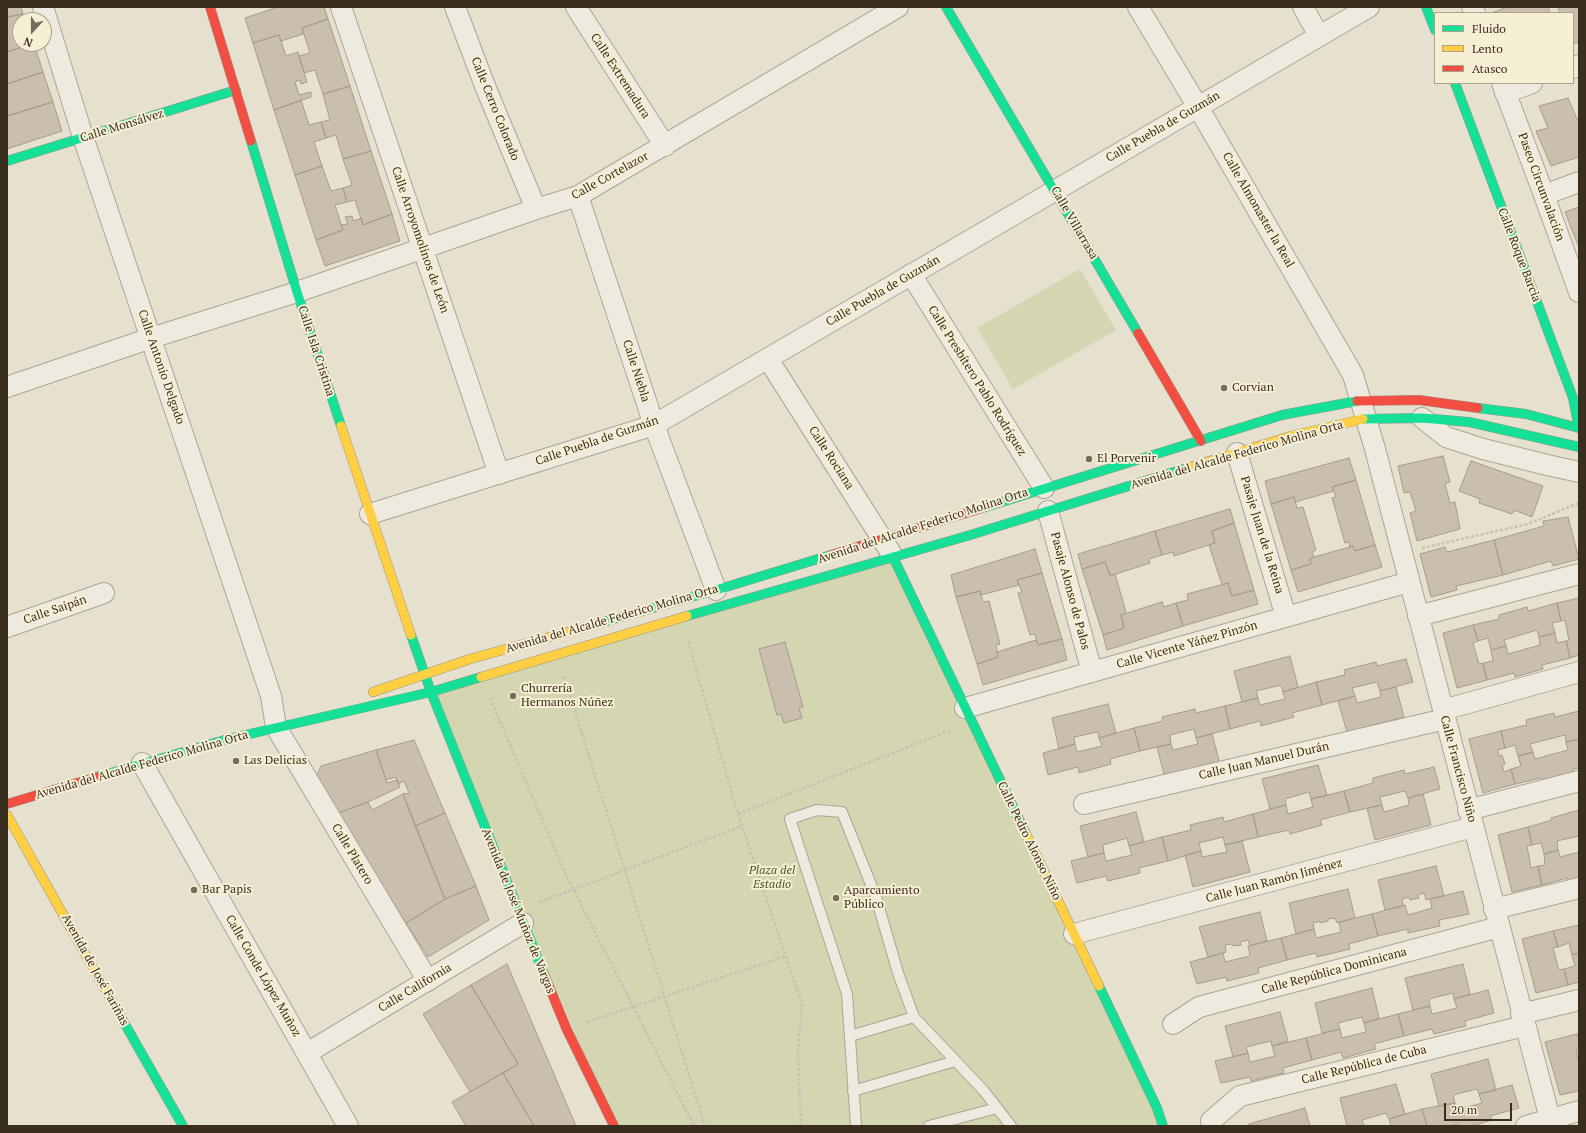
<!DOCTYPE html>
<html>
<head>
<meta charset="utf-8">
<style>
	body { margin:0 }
	#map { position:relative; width:1586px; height:1133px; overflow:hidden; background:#e6e0ce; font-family:"PT Serif",serif }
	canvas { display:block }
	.frame { position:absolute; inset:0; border:8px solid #3a2e1e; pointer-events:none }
	.legend { position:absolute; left:1434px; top:12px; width:140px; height:72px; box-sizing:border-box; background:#f7efd4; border:1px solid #aba28b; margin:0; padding:5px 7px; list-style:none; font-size:12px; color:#3a2e1e }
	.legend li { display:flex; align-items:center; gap:8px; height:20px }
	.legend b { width:20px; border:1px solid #aba28b }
	.north { position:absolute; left:12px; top:12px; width:40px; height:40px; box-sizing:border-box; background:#f7efd4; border:1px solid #aba28b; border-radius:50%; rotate:201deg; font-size:11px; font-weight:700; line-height:16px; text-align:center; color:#3a2e1e }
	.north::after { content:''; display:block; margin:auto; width:14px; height:18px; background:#766c5c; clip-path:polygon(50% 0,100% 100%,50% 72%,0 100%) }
	.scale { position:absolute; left:1444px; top:1103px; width:68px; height:18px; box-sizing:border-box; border:2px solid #3a2e1e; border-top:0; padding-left:5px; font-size:12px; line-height:14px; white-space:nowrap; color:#3a2e1e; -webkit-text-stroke:3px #f7efd4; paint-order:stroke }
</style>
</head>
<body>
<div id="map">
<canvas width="1586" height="1133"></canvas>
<div class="frame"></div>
<ul class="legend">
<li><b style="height:5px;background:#16e098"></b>Fluido</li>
<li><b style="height:5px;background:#ffcf43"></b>Lento</li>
<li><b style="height:5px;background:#f24e42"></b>Atasco</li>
</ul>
<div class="north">N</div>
<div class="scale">20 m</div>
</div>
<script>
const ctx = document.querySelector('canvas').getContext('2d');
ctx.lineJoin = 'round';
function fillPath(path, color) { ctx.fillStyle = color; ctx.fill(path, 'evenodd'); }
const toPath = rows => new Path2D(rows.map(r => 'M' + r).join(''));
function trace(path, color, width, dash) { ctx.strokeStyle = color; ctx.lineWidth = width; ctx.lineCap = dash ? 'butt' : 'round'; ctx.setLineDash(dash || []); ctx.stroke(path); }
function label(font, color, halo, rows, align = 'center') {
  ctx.font = font + ' "PT Serif",serif'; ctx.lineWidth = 4; ctx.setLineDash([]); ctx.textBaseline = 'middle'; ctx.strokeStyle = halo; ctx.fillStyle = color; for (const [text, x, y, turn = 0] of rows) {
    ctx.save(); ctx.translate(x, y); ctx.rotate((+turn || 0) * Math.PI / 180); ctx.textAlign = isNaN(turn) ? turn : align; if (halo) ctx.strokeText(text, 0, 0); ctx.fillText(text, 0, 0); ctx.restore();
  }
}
fillPath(toPath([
	[1080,269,1116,330,1013,389,977,328],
	[893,557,1163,1126,614,1126,431,692]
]), '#d3d6b0');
const building = toPath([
	[7,7,21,7,23,14,7,17,7,7],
	[278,7,324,7,328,19,302,28,303,34,281,41,279,35,253,43,245,18,278,7],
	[1508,7,1548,7,1550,13,1491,13,1508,7],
	[1561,7,1579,7,1579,42,1573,44,1573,13,1560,13,1558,8,1561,7],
	[23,14,25,20,20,20,20,44,31,44,7,52,7,17,23,14],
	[328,19,350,86,323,94,315,70,304,73,299,56,310,53,302,28,328,19],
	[279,35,286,56,298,52,307,82,301,84,300,80,295,82,299,95,311,92,311,97,274,110,253,43,279,35],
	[31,44,34,44,43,72,7,84,7,52,31,44],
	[43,72,53,102,7,116,7,84,43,72],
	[350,86,371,151,343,159,336,135,326,138,321,122,330,120,323,94,350,86],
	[1568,98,1577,119,1579,119,1579,157,1551,166,1536,131,1548,128,1539,106,1568,98],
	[301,100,309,125,321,122,326,138,314,142,322,166,295,175,274,110,301,100],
	[53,102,62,131,7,149,7,116,53,102],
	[371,151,392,214,363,225,355,200,347,202,343,188,352,185,343,159,371,151],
	[322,166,331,191,343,188,347,202,335,205,343,230,316,240,295,175,322,166],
	[1579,207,1579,244,1578,245,1565,212,1579,207],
	[392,214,400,241,325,266,316,240,343,230,341,225,348,224,345,217,352,216,353,221,362,218,363,225,392,214],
	[1443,456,1450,482,1445,484,1450,503,1455,502,1460,529,1417,541,1410,513,1416,511,1410,492,1404,493,1398,466,1443,456],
	[1349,458,1356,480,1332,487,1334,491,1295,502,1294,497,1271,504,1265,481,1349,458],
	[1471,461,1543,486,1532,517,1514,510,1512,514,1479,503,1480,499,1459,491,1471,461],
	[1356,480,1375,545,1355,551,1353,546,1350,547,1349,542,1345,543,1332,498,1336,497,1332,487,1356,480],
	[1294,497,1297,508,1303,507,1316,550,1312,552,1314,557,1310,559,1311,564,1291,570,1271,504,1294,497],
	[1230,509,1234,523,1212,531,1215,543,1174,556,1173,552,1162,555,1155,531,1230,509],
	[1568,517,1579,559,1553,566,1551,561,1503,575,1494,540,1544,526,1543,521,1568,517],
	[1234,523,1254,590,1232,596,1228,583,1222,585,1209,545,1215,543,1212,531,1234,523],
	[1155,531,1162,555,1149,559,1150,563,1110,576,1105,562,1082,569,1078,554,1155,531],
	[1494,540,1503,575,1456,586,1457,590,1431,597,1420,554,1445,547,1447,552,1494,540],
	[1375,545,1382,567,1298,592,1291,570,1311,564,1310,559,1314,557,1353,546,1355,551,1375,545],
	[1035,549,1042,573,1017,580,1019,585,981,595,980,591,956,597,951,575,1035,549],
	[1105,562,1110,576,1115,574,1126,612,1121,615,1124,628,1103,635,1082,569,1105,562],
	[1042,573,1062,639,1038,645,1035,634,1030,635,1018,593,1022,592,1017,580,1042,573],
	[1228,583,1232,596,1254,590,1258,604,1183,626,1176,603,1188,600,1187,594,1228,583],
	[980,591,983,602,989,601,1000,644,996,645,998,657,977,664,956,597,980,591],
	[1579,598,1579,655,1570,658,1566,641,1569,640,1565,620,1561,621,1557,603,1579,598],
	[1162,602,1164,607,1176,603,1183,626,1107,650,1103,635,1124,628,1121,615,1162,602],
	[1557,603,1561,621,1552,623,1555,633,1539,637,1537,630,1504,640,1506,646,1491,650,1488,638,1478,641,1473,625,1499,619,1499,615,1527,607,1528,611,1557,603],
	[1473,625,1478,641,1473,643,1479,664,1483,663,1487,680,1457,688,1443,633,1473,625],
	[1555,633,1557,643,1566,641,1570,658,1542,665,1543,669,1515,677,1514,673,1487,680,1483,663,1493,661,1491,650,1506,646,1508,654,1540,645,1539,637,1555,633],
	[1062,639,1067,660,983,685,977,664,998,657,997,652,1036,640,1038,645,1062,639],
	[785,642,803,707,799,708,802,718,784,723,781,714,777,715,759,649,785,642],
	[1290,656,1298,687,1283,692,1281,685,1256,691,1258,698,1242,702,1234,671,1290,656],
	[1406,659,1413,682,1380,691,1377,682,1352,688,1355,696,1322,705,1316,682,1345,675,1344,670,1376,662,1377,666,1406,659],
	[1316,682,1322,705,1292,713,1294,717,1261,726,1260,721,1230,729,1225,706,1258,698,1260,705,1285,699,1283,692,1316,682],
	[1396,687,1404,717,1347,732,1338,701,1355,696,1357,703,1381,697,1380,691,1396,687],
	[1108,704,1116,733,1099,738,1098,732,1074,737,1075,744,1059,749,1052,718,1108,704],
	[1225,706,1230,729,1196,738,1194,729,1170,735,1171,744,1140,751,1134,728,1163,721,1162,717,1195,709,1196,713,1225,706],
	[1579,711,1579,739,1566,742,1565,735,1530,744,1533,752,1518,756,1515,745,1505,748,1501,731,1527,725,1526,720,1554,713,1555,717,1579,711],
	[1134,728,1140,751,1110,759,1111,764,1079,773,1078,767,1048,775,1043,753,1075,744,1077,752,1102,746,1099,738,1134,728],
	[1501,731,1505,748,1498,750,1499,756,1502,755,1505,764,1502,765,1504,772,1511,769,1515,784,1483,793,1469,739,1501,731],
	[1212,734,1220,764,1165,778,1157,747,1171,744,1173,750,1198,744,1196,738,1212,734],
	[1579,739,1579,768,1573,769,1573,772,1542,780,1541,778,1515,784,1511,769,1521,766,1518,756,1533,752,1535,759,1568,750,1566,742,1579,739],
	[414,740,445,813,415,826,403,794,409,793,404,781,398,784,396,777,386,780,376,750,414,740],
	[376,750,387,783,397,780,400,787,368,802,338,813,316,778,321,766,376,750],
	[1318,765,1327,795,1311,799,1309,792,1285,799,1286,805,1270,809,1262,779,1318,765],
	[1434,767,1440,789,1408,798,1405,791,1380,797,1382,805,1350,812,1344,791,1373,783,1373,778,1404,770,1405,774,1434,767],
	[1344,791,1350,812,1320,820,1322,825,1290,834,1289,830,1258,837,1253,814,1286,805,1288,814,1313,807,1311,799,1344,791],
	[403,794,445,899,406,923,338,813,368,802,372,810,403,794],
	[1423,794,1431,825,1375,840,1367,808,1382,805,1384,812,1409,805,1408,798,1423,794],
	[1579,810,1579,836,1557,841,1558,850,1544,854,1541,843,1532,845,1528,827,1552,820,1551,818,1579,810],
	[1136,812,1144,842,1129,846,1127,838,1103,845,1104,853,1088,857,1080,826,1136,812],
	[445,813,476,886,445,899,415,826,445,813],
	[1253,814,1258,837,1225,845,1223,837,1199,843,1201,851,1168,861,1162,837,1191,830,1190,825,1223,817,1224,822,1253,814],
	[1528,827,1532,845,1527,846,1531,868,1538,866,1542,885,1512,892,1498,835,1528,827],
	[1162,837,1168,861,1139,868,1140,873,1108,881,1106,876,1077,883,1071,861,1104,853,1106,861,1132,855,1129,846,1162,837],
	[1242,841,1250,872,1193,887,1185,855,1201,851,1202,857,1227,852,1225,845,1242,841],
	[1558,850,1560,857,1579,852,1579,879,1568,882,1567,878,1542,885,1538,866,1545,865,1544,854,1558,850],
	[1436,866,1444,896,1426,900,1424,893,1418,895,1419,898,1410,900,1409,897,1402,899,1403,906,1385,910,1378,880,1436,866],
	[476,886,489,920,428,957,406,923,445,899,476,886],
	[1348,889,1355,918,1337,923,1335,918,1328,919,1328,921,1320,923,1320,921,1313,923,1314,929,1296,934,1289,903,1348,889],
	[1463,891,1469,914,1439,920,1440,926,1408,933,1408,929,1378,936,1372,914,1405,905,1408,915,1432,908,1430,899,1463,891],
	[1260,912,1267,941,1250,946,1248,940,1240,942,1241,945,1233,946,1232,944,1225,945,1226,952,1208,957,1199,927,1260,912],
	[1372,914,1378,936,1349,944,1350,949,1317,957,1316,953,1287,960,1281,938,1314,929,1316,938,1341,932,1339,922,1372,914],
	[1579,925,1579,953,1572,955,1569,943,1558,947,1553,931,1579,925],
	[1553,931,1558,947,1553,948,1559,970,1564,969,1568,985,1536,993,1522,939,1553,931],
	[1281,938,1287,960,1258,968,1259,973,1227,981,1226,977,1197,984,1190,962,1223,953,1225,962,1250,956,1248,946,1281,938],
	[1579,953,1579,982,1568,985,1564,969,1575,966,1572,955,1579,953],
	[507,964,576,1126,534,1126,503,1073,518,1064,471,985,507,964],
	[1463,964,1470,994,1454,999,1453,993,1429,999,1430,1006,1413,1010,1405,978,1463,964],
	[471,985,518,1064,470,1092,423,1014,471,985],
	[1372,988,1379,1018,1364,1023,1362,1017,1338,1023,1340,1029,1322,1033,1315,1003,1372,988],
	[1488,990,1494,1013,1465,1021,1466,1026,1434,1034,1432,1029,1404,1036,1398,1014,1430,1006,1432,1014,1457,1008,1454,999,1488,990],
	[1280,1012,1288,1041,1272,1046,1271,1041,1246,1047,1248,1053,1233,1057,1225,1026,1280,1012],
	[1398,1014,1404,1036,1374,1044,1376,1049,1343,1058,1341,1052,1312,1060,1306,1038,1340,1029,1342,1038,1366,1032,1364,1023,1398,1014],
	[1577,1034,1579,1040,1579,1050,1576,1050,1579,1063,1579,1091,1560,1095,1545,1042,1577,1034],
	[1306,1038,1312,1060,1283,1068,1284,1073,1251,1081,1250,1077,1221,1083,1215,1061,1248,1053,1250,1062,1275,1056,1272,1046,1306,1038],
	[1488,1059,1496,1090,1479,1094,1477,1089,1453,1095,1455,1103,1439,1106,1431,1074,1488,1059],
	[503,1073,534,1126,466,1126,452,1102,503,1073],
	[1396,1084,1405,1114,1389,1119,1386,1113,1362,1120,1364,1126,1347,1126,1340,1098,1396,1084],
	[1512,1085,1519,1108,1490,1116,1492,1120,1472,1126,1458,1126,1458,1124,1450,1126,1427,1126,1422,1109,1455,1103,1456,1110,1482,1103,1479,1094,1512,1085],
	[1305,1108,1310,1126,1249,1126,1249,1124,1305,1108],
	[1422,1109,1427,1126,1391,1126,1389,1119,1422,1109]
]);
fillPath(building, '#cabeae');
trace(building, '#a69c8d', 1);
const lane = toPath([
	[850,1036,914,1017],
	[853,1091,955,1061],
	[856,1126,847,994,790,819,817,810,842,812,876,897,898,973,914,1017,984,1091,1011,1126],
	[929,1126,997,1108]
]);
const street = toPath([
	[43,7,83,137,271,696,276,727,428,981],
	[341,7,499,474],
	[455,7,485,86,536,209],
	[576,7,665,146],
	[1138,7,1198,107,1353,375,1375,449,1550,1119],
	[1303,7,1319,36],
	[1472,7,1475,13],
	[1573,68,1579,65],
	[1502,83,1544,195,1579,292],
	[1505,93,1532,83],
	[1544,195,1579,182],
	[578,196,654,425,716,590],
	[911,274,1044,488],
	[768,359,891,553],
	[7,387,151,338,297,292,536,209,578,196,898,7],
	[1422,418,1446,437,1483,449,1547,465,1579,472],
	[1237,453,1286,617],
	[1048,511,1092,672],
	[370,514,654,425,1369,7],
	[1418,616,1579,574],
	[7,627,104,593],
	[965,708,1409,582],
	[1443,710,1579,672],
	[142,763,348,1126],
	[1084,804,1445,719],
	[1468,810,1579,781],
	[1494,909,1579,888],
	[1074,934,1473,827],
	[1521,1014,1579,1000],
	[1173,1024,1199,1007,1499,927],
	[307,1053,523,923],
	[1211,1121,1240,1096,1524,1026],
	[1526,1126,1579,1111]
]);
const fast = toPath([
	[946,7,1138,333],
	[1426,7,1435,30],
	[1455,83,1573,398,1579,428],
	[251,141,297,292,341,426],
	[7,161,236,90],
	[1478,408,1526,414,1579,428],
	[1363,419,1422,418,1469,422,1579,447],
	[979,509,1282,415,1357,401],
	[893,557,1026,834],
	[687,616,967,536,1187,468],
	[575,630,716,590,831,555],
	[411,635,431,692,544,974],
	[97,777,228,739,431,692,481,677],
	[1099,986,1157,1108,1163,1126],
	[118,1012,183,1126]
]);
const slow = toPath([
	[341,426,411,635],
	[1187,468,1291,436,1363,419],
	[481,677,687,616],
	[373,692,470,659,575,630],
	[7,815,118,1012],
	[1026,834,1099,986]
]);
const jam = toPath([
	[210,7,251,141],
	[1138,333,1201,441],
	[1357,401,1419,400,1478,408],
	[831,555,979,509],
	[7,804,97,777],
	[544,974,567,1030,614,1126]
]);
trace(lane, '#aba596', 12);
trace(street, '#aba596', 22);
trace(fast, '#9b9487', 10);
trace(slow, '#9b9487', 10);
trace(jam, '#9b9487', 10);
trace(toPath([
	[1422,548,1528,524,1579,503],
	[688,641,738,814,802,1004,798,1051,801,1126],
	[564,676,705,1126],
	[490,698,566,875,694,1126],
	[738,814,951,730],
	[540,902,742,826],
	[587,1022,786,956]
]), '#c7c1b6', 2.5, [3, 2]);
trace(lane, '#eeeadf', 10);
trace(street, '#eeeadf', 20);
trace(fast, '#16e098', 9);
trace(slow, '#ffcf43', 9);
trace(jam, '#f24e42', 9);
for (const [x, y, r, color] of [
	[1224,388,4,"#766c5c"],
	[1089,459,4,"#766c5c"],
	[513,696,4,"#766c5c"],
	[236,761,4,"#766c5c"],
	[194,890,4,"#766c5c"],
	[836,898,4,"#766c5c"]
]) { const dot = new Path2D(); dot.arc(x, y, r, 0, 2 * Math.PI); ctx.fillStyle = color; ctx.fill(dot); trace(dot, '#f7efd4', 1.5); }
label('12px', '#3a2e1e', '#f7efd4', [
	["Calle Extremadura",620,76,57],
	["Calle Cerro Colorado",495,109,68],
	["Calle Monsálvez",122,126,-17],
	["Calle Puebla de Guzmán",1163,127,-30],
	["Calle Cortelazor",610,176,-29],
	["Paseo Circunvalación",1541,187,70],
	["Calle Almonaster la Real",1258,210,60],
	["Calle Villarrasa",1074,223,60],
	["Calle Arroyomolinos de León",420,240,71],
	["Calle Roque Barcia",1519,255,69],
	["Calle Puebla de Guzmán",883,291,-30],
	["Calle Isla Cristina",316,351,72],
	["Calle Antonio Delgado",161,367,71],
	["Calle Niebla",636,371,72],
	["Calle Presbítero Pablo Rodríguez",977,381,58],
	["Calle Puebla de Guzmán",597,441,-19],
	["Avenida del Alcalde Federico Molina Orta",1237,455,-16],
	["Calle Rociana",831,458,57],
	["Avenida del Alcalde Federico Molina Orta",923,526,-18],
	["Pasaje Juan de la Reina",1262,535,73],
	["Pasaje Alonso de Palos",1070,591,75],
	["Calle Saipán",55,610,-19],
	["Avenida del Alcalde Federico Molina Orta",612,619,-16],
	["Calle Vicente Yáñez Pinzón",1187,645,-16],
	["Calle Juan Manuel Durán",1264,761,-13],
	["Avenida del Alcalde Federico Molina Orta",142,765,-16],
	["Calle Francisco Niño",1458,769,75],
	["Calle Pedro Alonso Niño",1029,841,64],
	["Calle Platero",352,854,59],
	["Calle Juan Ramón Jiménez",1274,881,-15],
	["Avenida de José Muñoz de Vargas",518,911,68],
	["Avenida de José Fariñas",95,970,61],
	["Calle República Dominicana",1334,971,-15],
	["Calle Conde López Muñoz",263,976,60],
	["Calle California",415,988,-31],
	["Calle República de Cuba",1364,1065,-14]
]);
label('12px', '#3a2e1e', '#f7efd4', [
	["Corvian",1232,388],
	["El Porvenir",1097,459],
	["Churrería",521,689],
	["Hermanos Núñez",521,703],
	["Las Delicias",244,761],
	["Bar Papis",202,890],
	["Aparcamiento",844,891],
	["Público",844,905]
], 'left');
label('italic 12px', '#475824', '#f7efd4', [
	["Plaza del",772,871],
	["Estadio",772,885]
]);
</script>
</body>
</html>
